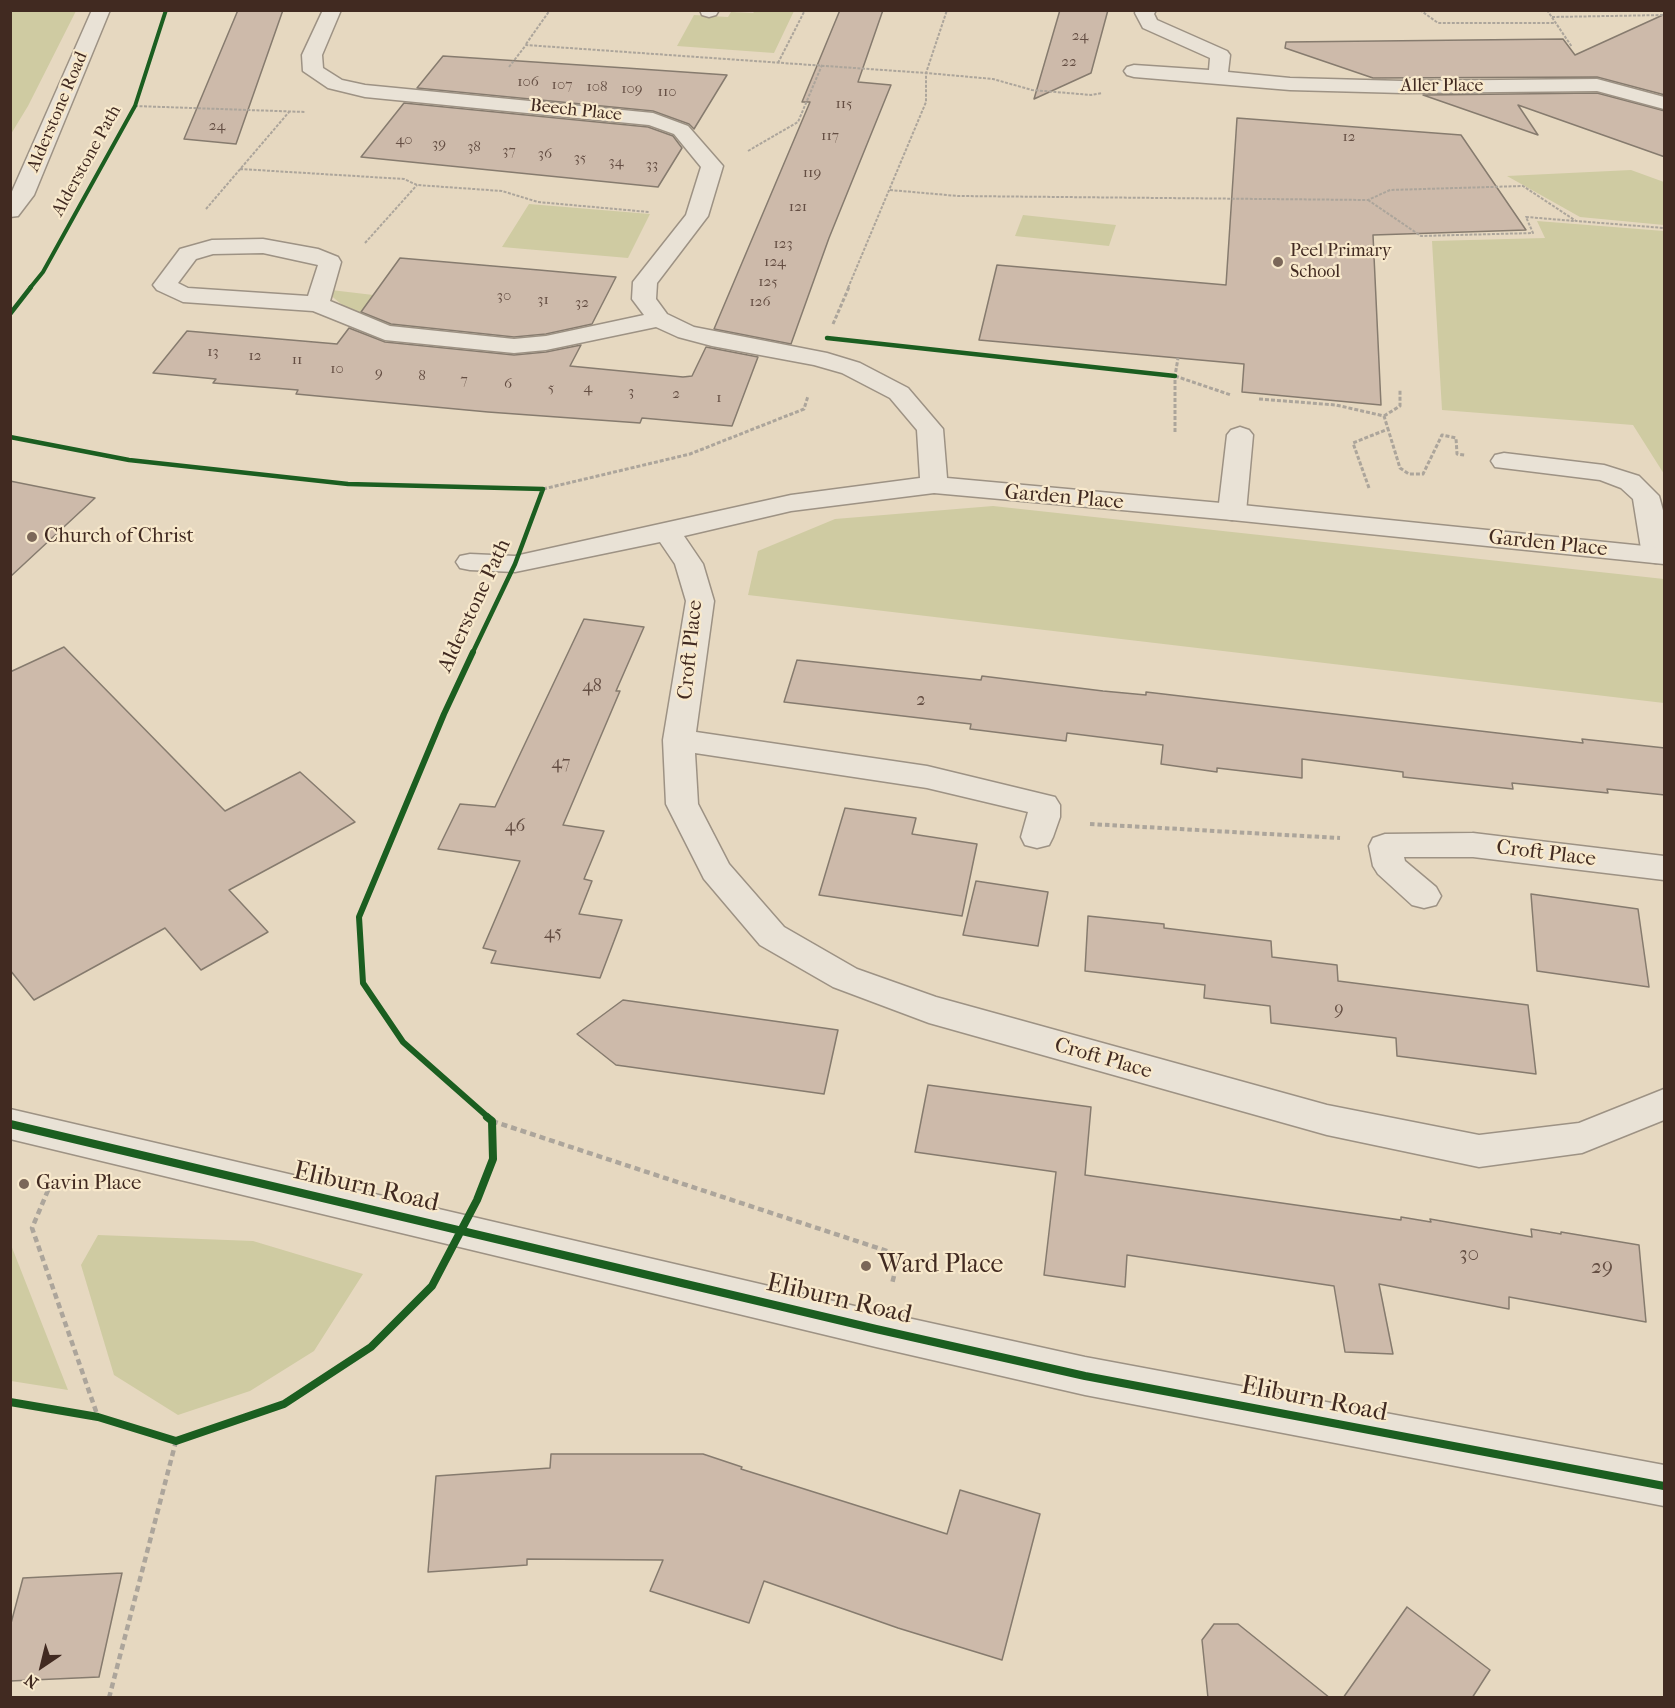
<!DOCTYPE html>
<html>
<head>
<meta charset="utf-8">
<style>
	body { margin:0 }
	#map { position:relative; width:1675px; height:1708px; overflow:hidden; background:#e6d8c0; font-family:"IM FELL French Canon",serif }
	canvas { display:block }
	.frame { position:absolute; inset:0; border:12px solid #412a21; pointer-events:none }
	.north { position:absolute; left:12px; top:1636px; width:60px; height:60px; -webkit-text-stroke:4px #f8e9cc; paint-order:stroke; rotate:215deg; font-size:16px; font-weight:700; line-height:24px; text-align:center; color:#412a21 }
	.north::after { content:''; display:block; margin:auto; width:21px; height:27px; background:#412a21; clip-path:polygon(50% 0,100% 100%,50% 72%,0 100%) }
</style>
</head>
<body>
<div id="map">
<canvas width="1675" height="1708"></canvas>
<div class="frame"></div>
<div class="north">N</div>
</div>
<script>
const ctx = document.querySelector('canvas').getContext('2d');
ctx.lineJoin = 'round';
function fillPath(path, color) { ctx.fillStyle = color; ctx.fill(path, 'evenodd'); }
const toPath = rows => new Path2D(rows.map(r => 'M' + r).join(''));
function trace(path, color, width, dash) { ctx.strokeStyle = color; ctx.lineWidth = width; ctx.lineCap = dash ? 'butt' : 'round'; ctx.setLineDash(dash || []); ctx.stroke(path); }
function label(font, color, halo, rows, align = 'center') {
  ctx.font = font + ' "IM FELL French Canon",serif'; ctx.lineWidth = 4.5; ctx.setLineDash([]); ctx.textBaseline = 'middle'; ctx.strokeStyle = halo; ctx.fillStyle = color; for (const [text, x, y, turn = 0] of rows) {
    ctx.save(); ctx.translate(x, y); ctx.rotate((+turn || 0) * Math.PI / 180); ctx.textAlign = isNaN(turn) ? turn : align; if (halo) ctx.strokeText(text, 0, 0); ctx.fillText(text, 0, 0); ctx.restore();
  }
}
fillPath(toPath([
	[11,10,76,11,28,106,11,134],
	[755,11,794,11,774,53,677,46,694,15,728,17,731,12,753,13],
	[1631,170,1664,182,1664,225,1580,217,1507,176],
	[529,204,650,214,628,258,502,247],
	[1023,215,1116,225,1109,246,1015,236],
	[1537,221,1664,231,1664,474,1633,425,1442,410,1432,241,1545,238],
	[331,290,441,303,423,330,377,325,346,308,329,294],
	[993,506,1664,579,1664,703,748,595,758,551,835,519],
	[98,1235,253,1241,363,1274,314,1351,250,1391,178,1415,114,1375,81,1265],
	[10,1245,11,1245,68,1390,11,1381]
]), '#cfcba2');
const building = toPath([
	[238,10,283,10,236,144,184,139,238,10],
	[840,10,883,10,858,82,891,85,829,238,791,344,714,329,810,102,802,102,840,10],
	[1060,10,1108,10,1091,73,1034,99,1060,10],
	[1665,14,1665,95,1597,77,1373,78,1285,48,1286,42,1563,39,1575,55,1665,14],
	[443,56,626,68,727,75,694,129,689,124,653,111,417,88,443,56],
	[1597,93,1665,111,1665,157,1518,105,1538,135,1423,95,1597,93],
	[404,103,648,127,673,136,682,148,658,187,361,157,404,103],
	[1237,118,1461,135,1526,230,1373,235,1381,405,1242,392,1244,364,979,340,997,265,1226,285,1237,118],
	[400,258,539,270,616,277,592,324,546,334,514,337,391,324,361,312,400,258],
	[349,328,385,342,514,355,546,352,581,345,570,366,683,377,692,376,706,347,758,357,732,426,642,418,640,423,488,412,296,394,298,390,213,383,216,379,153,373,187,331,337,344,349,328],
	[10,481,95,498,10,577,10,481],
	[584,619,644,627,616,691,620,691,563,825,604,831,584,879,592,881,579,914,622,920,600,978,491,963,496,951,483,948,520,861,438,849,460,804,495,807,584,619],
	[64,647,225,811,300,772,355,822,229,890,268,932,201,970,165,928,34,1000,10,970,10,672,64,647],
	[797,660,981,680,982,676,1103,691,1146,695,1146,692,1583,743,1582,739,1665,748,1665,795,1607,789,1608,793,1512,783,1513,789,1403,777,1403,772,1302,759,1302,778,1217,768,1217,772,1161,764,1163,745,1067,733,1066,741,970,729,971,724,784,702,797,660],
	[845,808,916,818,912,834,977,844,962,916,819,895,845,808],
	[976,881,1048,892,1038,946,963,935,976,881],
	[1531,894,1638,909,1649,987,1537,971,1531,894],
	[1088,916,1164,924,1164,928,1271,941,1272,957,1337,965,1338,981,1528,1005,1536,1074,1397,1056,1396,1038,1271,1023,1270,1006,1204,998,1205,985,1085,971,1088,916],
	[623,1000,838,1030,824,1094,616,1065,577,1034,623,1000],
	[928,1085,1091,1107,1085,1175,1401,1220,1401,1217,1431,1222,1430,1219,1532,1237,1531,1229,1561,1234,1561,1232,1639,1245,1646,1322,1509,1297,1509,1309,1379,1284,1393,1354,1345,1352,1334,1286,1127,1255,1125,1287,1044,1275,1056,1172,915,1152,928,1085],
	[551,1454,703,1454,742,1467,741,1469,947,1534,960,1490,1040,1514,1002,1660,898,1628,764,1581,749,1623,650,1591,663,1560,527,1559,527,1565,428,1572,436,1476,550,1468,551,1454],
	[122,1573,99,1677,10,1681,10,1627,23,1578,122,1573],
	[1407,1607,1490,1670,1472,1698,1343,1698,1407,1607],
	[1214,1624,1238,1624,1330,1698,1208,1698,1202,1640,1214,1624]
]);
fillPath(building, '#cdbaaa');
trace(building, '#867b6e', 1.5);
const service = toPath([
	[1240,427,1249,430,1253,435,1246,512,1242,518,1232,520,1222,518,1218,512,1227,435,1231,430,1240,427],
	[1504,453,1604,465,1639,476,1659,496,1664,514,1664,561,1656,563,1646,561,1642,555,1633,499,1621,488,1600,480,1495,467,1491,461,1495,455,1504,453]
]);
const minor = toPath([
	[323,10,341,10,322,55,323,68,342,80,365,85,653,113,688,126,723,166,708,216,657,283,656,299,667,314,694,327,827,353,860,363,908,388,943,429,947,478,1232,504,1664,548,1664,564,1232,520,934,493,791,511,684,536,703,564,714,601,696,732,927,766,1055,797,1060,805,1060,817,1053,837,1049,845,1037,848,1025,845,1021,837,1028,812,927,788,695,753,698,804,729,864,784,927,857,969,936,997,1327,1105,1479,1135,1579,1123,1664,1089,1664,1120,1582,1153,1479,1167,1327,1135,929,1023,833,987,760,945,704,879,666,804,663,740,686,601,675,564,660,542,515,572,470,570,460,568,456,562,460,556,470,554,515,556,791,495,920,478,917,430,890,398,842,373,814,365,712,346,678,337,656,327,546,350,514,353,385,340,313,311,183,302,157,290,153,285,180,249,212,240,263,239,318,249,338,257,341,262,330,301,390,326,514,339,546,336,644,315,632,299,633,282,686,215,701,167,674,134,649,125,365,97,328,88,303,71,302,55,323,10],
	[263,253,318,265,308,296,188,288,178,283,196,259,213,254,263,253],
	[700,10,719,10,716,15,709,17,702,15,700,10],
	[1136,10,1156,10,1154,14,1157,20,1227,51,1230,55,1228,72,1290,78,1403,81,1597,79,1664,97,1664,109,1597,91,1403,93,1290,90,1134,77,1127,75,1124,71,1127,67,1134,65,1209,70,1210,58,1143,28,1135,13,1136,10],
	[1473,833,1664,856,1664,880,1473,857,1404,857,1405,861,1436,887,1441,896,1436,905,1424,908,1412,905,1378,874,1373,866,1369,846,1373,838,1385,834,1473,833]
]);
const tertiary = toPath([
	[92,10,110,10,34,195,18,216,10,217,10,196,92,10],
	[10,1109,876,1311,1085,1357,1664,1465,1664,1506,1085,1395,876,1347,10,1139,10,1109]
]);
trace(service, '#9d9284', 3);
trace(minor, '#9d9284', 3);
trace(tertiary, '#9d9284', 3);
trace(toPath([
	[1420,10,1438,23,1555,23],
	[1547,10,1572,47],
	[1552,17,1664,15],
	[526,44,550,10],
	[778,63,805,10],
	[509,67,526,45,926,73,993,79,1032,90,1091,95,1102,93],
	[135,106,305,112],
	[748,151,798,122,822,65],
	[240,169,404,179,417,185,502,191,538,202,649,212],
	[890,190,958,196,1368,200,1390,190,1523,186,1576,221,1664,228],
	[1368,200,1421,236,1533,233,1526,217,1575,221],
	[206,209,289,112],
	[365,243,417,185],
	[848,288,926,102,926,73,947,10]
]), '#aca59b', 2, [3, 1.5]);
trace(toPath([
	[833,324,849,287],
	[1175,376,1231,395],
	[1259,399,1336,405,1384,416,1388,429],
	[1384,416,1400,406,1400,389],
	[1175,432,1175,376,1178,358],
	[1369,488,1353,443,1388,429,1400,468,1409,474,1423,474,1442,435,1456,438,1457,454,1465,455],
	[543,489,690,454,804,409,808,396]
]), '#aca59b', 3, [4, 2]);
trace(toPath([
	[1090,824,1340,838]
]), '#aca59b', 4, [4.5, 3]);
trace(toPath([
	[492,1121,899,1255,892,1284],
	[52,1181,32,1228,98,1417],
	[109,1698,176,1441]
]), '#aca59b', 4.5, [6, 4]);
fillPath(service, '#e9e2d6');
fillPath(minor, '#e9e2d6');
fillPath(tertiary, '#e9e2d6');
trace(toPath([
	[30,288,43,272,135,106,166,10]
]), '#1b5e20', 4);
trace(toPath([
	[10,314,31,287],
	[827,338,1175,376],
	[10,437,129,460,348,484,543,489,515,564,472,654]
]), '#1b5e20', 4.5);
trace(toPath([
	[473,652,444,714,359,917,363,983,403,1042,489,1118]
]), '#1b5e20', 6);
trace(toPath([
	[10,1124,876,1329,1085,1376,1664,1486],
	[10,1402,98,1417,176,1441,284,1404,371,1347,432,1286,477,1200,493,1159,492,1121,487,1117]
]), '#1b5e20', 8);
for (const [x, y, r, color] of [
	[1278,262,6,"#7b6759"],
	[32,537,6,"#7b6759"],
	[24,1184,6,"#7b6759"],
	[866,1266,6,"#7b6759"]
]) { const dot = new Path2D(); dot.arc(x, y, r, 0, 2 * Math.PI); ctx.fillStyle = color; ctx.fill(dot); trace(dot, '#f8e9cc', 2); }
label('15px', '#644e43', null, [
	["24",1080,36],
	["22",1069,62],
	["106",528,82],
	["107",562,85],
	["108",597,87],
	["109",632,89],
	["110",667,92],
	["115",844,104],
	["24",217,126],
	["117",830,136],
	["12",1349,137],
	["40",404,140],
	["39",439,144],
	["38",474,147],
	["37",509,151],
	["36",545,154],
	["35",580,158],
	["34",616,162],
	["33",652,165],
	["119",812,173],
	["121",798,207],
	["123",783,244],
	["124",775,262],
	["125",768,282],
	["30",504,296],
	["31",543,300],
	["126",760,302],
	["32",582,303],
	["13",213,352],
	["12",255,356],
	["11",297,360],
	["10",337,369],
	["9",379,373],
	["8",422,376],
	["7",464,380],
	["6",508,384],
	["5",551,388],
	["4",588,388],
	["3",631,392],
	["2",676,394],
	["1",719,398]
]);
label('18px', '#412a21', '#f8e9cc', [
	["Aller Place",1442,87],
	["Beech Place",576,111,6],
	["Alderstone Road",58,112,-67],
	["Alderstone Path",87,161,-61]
]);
label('18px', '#412a21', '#f8e9cc', [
	["Peel Primary",1290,252],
	["School",1290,273]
], 'left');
label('18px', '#644e43', null, [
	["48",592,687],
	["2",921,701],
	["47",561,764],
	["46",515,827],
	["45",553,934],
	["9",1339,1010]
]);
label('21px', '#412a21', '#f8e9cc', [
	["Garden Place",1064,498,5],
	["Garden Place",1548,544,6],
	["Alderstone Path",475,606,-65],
	["Croft Place",691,650,-84],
	["Croft Place",1546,854,7],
	["Croft Place",1103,1059,16]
]);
label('21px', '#412a21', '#f8e9cc', [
	["Church of Christ",44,537],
	["Gavin Place",36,1184]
], 'left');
label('21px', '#644e43', null, [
	["30",1469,1255],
	["29",1602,1268]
]);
label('26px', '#412a21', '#f8e9cc', [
	["Eliburn Road",366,1188,13],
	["Eliburn Road",839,1300,13],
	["Eliburn Road",1314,1400,11]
]);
label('26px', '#412a21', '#f8e9cc', [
	["Ward Place",878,1266]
], 'left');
</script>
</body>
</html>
